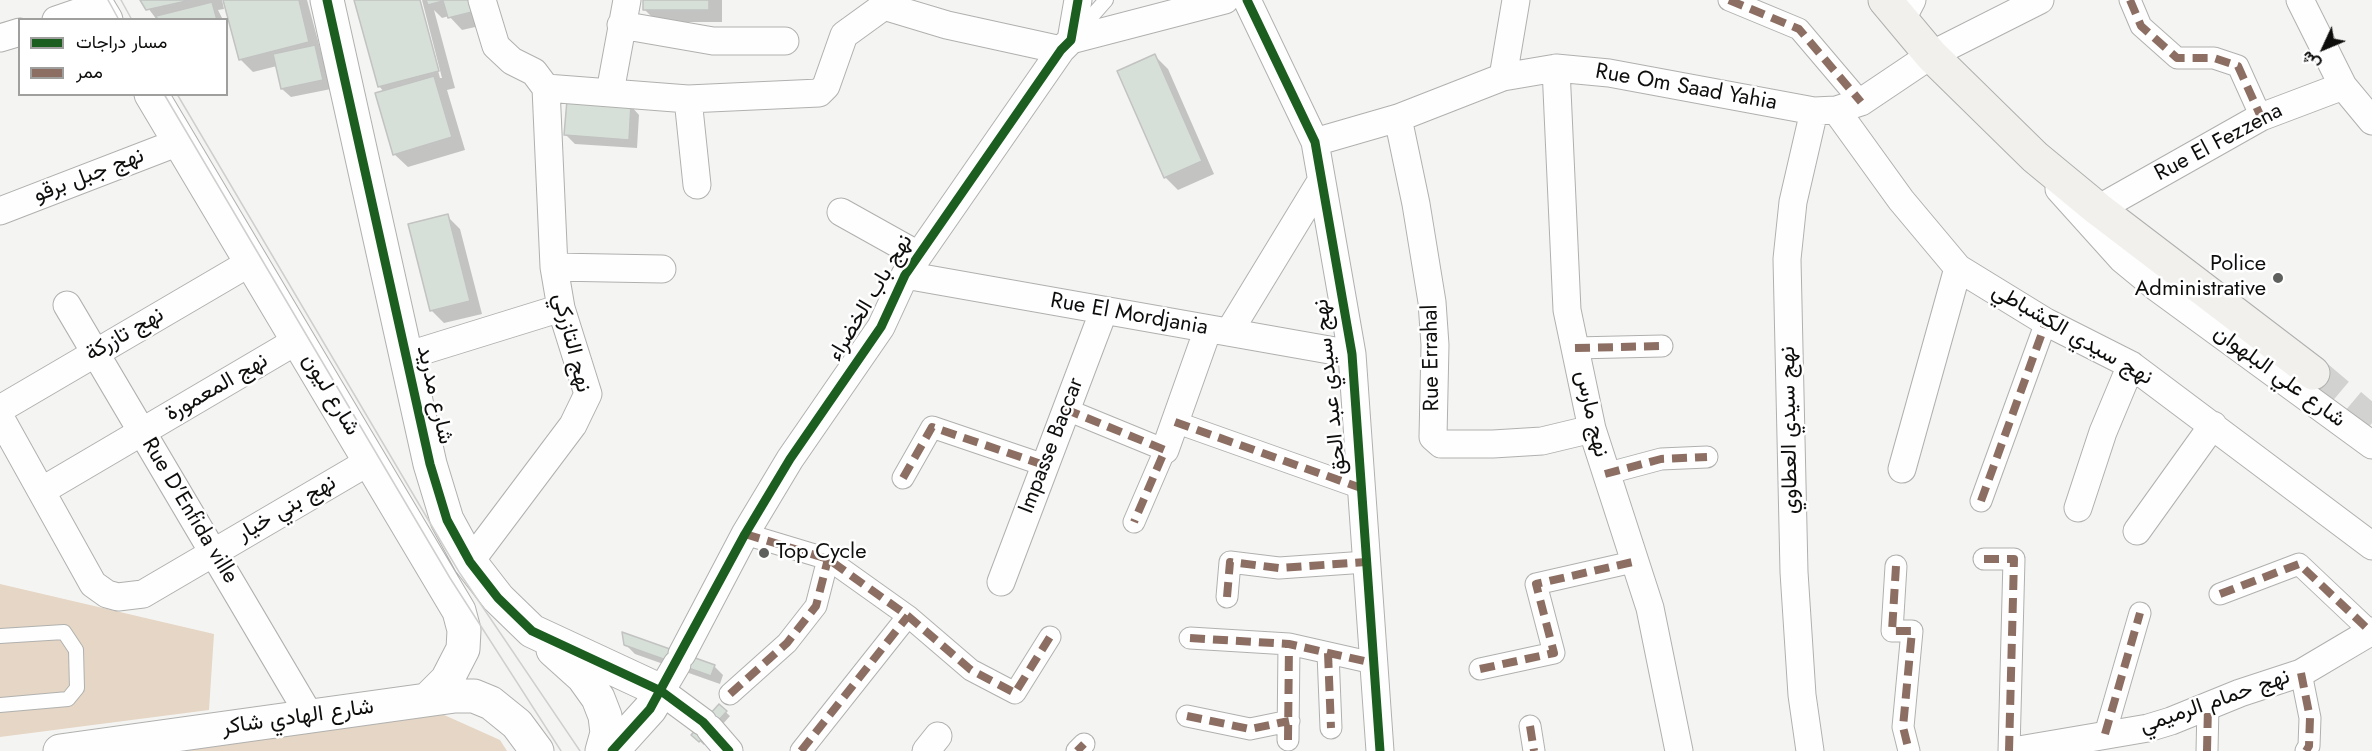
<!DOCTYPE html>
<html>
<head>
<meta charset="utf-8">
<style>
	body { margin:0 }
	#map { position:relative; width:2372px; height:751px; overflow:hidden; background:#f4f5f3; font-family:Jost,Vazirmatn,sans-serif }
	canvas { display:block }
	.legend { position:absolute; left:18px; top:18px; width:210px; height:78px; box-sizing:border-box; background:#fff; border:2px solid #9f9f9e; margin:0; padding:8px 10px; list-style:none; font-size:18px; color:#0e0f0d }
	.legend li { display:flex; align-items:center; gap:12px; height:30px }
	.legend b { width:30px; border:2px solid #9f9f9e }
	.north { position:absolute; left:2294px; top:18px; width:60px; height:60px; -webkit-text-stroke:4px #fff; paint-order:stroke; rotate:226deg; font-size:16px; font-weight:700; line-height:24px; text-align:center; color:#0e0f0d }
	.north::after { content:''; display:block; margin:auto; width:21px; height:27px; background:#0e0f0d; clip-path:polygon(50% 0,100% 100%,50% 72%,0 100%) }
</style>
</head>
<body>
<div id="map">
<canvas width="2372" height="751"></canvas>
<ul class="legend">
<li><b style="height:8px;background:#1b5e20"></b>مسار دراجات</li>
<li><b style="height:8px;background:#8d6e63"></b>ممر</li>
</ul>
<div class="north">ش</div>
</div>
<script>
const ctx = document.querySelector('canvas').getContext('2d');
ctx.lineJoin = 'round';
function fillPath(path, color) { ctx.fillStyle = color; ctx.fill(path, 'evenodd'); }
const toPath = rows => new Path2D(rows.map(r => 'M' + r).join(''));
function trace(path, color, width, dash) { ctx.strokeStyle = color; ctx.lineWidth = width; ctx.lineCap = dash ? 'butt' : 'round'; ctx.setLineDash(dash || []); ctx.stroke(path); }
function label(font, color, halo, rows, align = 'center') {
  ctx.font = font + ' Jost,Vazirmatn,sans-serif'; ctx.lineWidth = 5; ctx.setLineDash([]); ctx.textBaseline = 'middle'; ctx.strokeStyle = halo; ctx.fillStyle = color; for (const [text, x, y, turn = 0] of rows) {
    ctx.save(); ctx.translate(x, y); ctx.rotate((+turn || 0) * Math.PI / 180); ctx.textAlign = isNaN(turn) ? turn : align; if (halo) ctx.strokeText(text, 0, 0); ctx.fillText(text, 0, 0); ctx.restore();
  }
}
fillPath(toPath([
	[0,584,214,634,209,710,0,737],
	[442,714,500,740,507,751,163,751]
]), '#e6d6c5');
fillPath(toPath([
	[142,0,222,0,224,9,218,10,223,20,157,20],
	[225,0,307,0,331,89,291,97,282,89,277,66,253,72,240,59],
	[356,0,419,0,440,78,442,78,422,0,477,0,484,25,462,30,449,16,442,18,434,10,455,88,447,90,465,150,408,167,394,154,384,92,379,86],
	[644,0,722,0,722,22,657,22,644,9],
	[1155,56,1168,69,1214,174,1178,190,1165,177],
	[631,106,639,115,637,148,575,144,566,135],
	[447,216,460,229,482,314,444,323,431,310],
	[625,644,714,666,723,675,720,684,635,654],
	[719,706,730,716,704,745,693,735]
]), '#0003');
const building = toPath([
	[140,0,191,0,146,10,140,0],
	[223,0,299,0,309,42,239,60,223,0],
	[354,0,420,0,439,71,378,87,354,0],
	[426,0,469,0,472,12,448,18,443,1,428,5,426,0],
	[643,0,709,0,709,10,643,10,643,0],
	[212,2,217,20,158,20,156,16,212,2],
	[315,45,323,80,281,89,273,54,315,45],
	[1155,54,1202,161,1164,178,1117,71,1155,54],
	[434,76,452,137,393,155,375,93,434,76],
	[567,100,631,104,629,140,564,135,567,100],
	[448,214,470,301,430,311,408,224,448,214],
	[622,632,715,665,711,676,624,645,622,632],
	[719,704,727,711,699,742,691,735,719,704]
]);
fillPath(building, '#d7e0d8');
trace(building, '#c1c2c1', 1.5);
trace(toPath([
	[2313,373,2372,423]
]), '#d2d2d0', 33, [33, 16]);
const service = toPath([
	[1076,34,1106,0],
	[0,636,64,632,76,650,77,688,68,699,0,705]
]);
const pedestrian = toPath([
	[1729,0,1799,29,1861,102],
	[2130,0,2141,26,2177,58,2214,58,2238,66,2261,117],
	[1575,348,1662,346],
	[1065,409,1165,450,1134,522],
	[1175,422,1361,488],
	[1605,474,1661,459,1707,457],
	[903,478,932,427,1044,465],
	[1981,501,2046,322],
	[745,534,828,559,908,616,971,670,1015,693,1050,637],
	[1984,559,2014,559,2009,751],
	[1896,566,1892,631,1912,631,1903,727,1909,751],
	[2220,594,2299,564,2371,632],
	[1227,597,1230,562,1279,568,1366,562],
	[1190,638,1289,644,1373,663],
	[1328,653,1331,728],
	[1480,669,1554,653,1536,584,1637,561],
	[2301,673,2310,718,2309,746,2306,751],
	[730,694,787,643,816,606,828,559],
	[1187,716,1250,729,1289,721],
	[1530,726,1534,751],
	[2105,734,2140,613],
	[1288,740,1289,644],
	[801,751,908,616],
	[1077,751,1084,744],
	[2207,751,2208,706]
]);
const minor = toPath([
	[884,0,884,6,947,25,1061,50],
	[1247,0,1315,142,1352,354,1380,751],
	[2300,0,2343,86,2372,121],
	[1902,19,1912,0],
	[56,20,97,6],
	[621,25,713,41,785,41],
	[0,38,20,32],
	[1071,40,1225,0],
	[1556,68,1567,310,1592,429,1650,608,1679,751],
	[1503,77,1516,0],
	[546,88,688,99,819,93,826,86,844,35,884,6],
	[610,92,627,0],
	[688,99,697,185],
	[1836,110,1901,200,1958,268,2046,322,2131,365,2372,546],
	[1398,118,1416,204,1432,302,1435,345,1433,437,1441,444,1493,444,1542,441,1592,429],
	[1315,142,1398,118,1503,77,1556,68,1609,73,1814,111,1836,110,1861,102,1931,55,2040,0],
	[2059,189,2122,259,2156,287,2372,445],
	[2098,209,2261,117,2343,86],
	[0,211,179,142],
	[841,212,918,255],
	[554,267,662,269],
	[905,275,1352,354],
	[67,305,311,718],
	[1229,332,1321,181],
	[406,356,561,308],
	[0,409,251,262],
	[0,417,93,584,107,594,118,597,143,594,370,461],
	[1165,450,1208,329],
	[1902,469,1958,268],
	[43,490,298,340],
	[2078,508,2103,432,2131,365],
	[2137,531,2213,425],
	[470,562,573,425,588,394,561,308,554,267,546,88,534,72,512,61,496,46,482,0],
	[1001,582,1104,310],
	[682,654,745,534,790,459,881,327,905,275,1061,50,1071,40,1078,0],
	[677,664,661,691,703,722],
	[710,729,729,751],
	[926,751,938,736],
	[1810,751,1802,695,1794,572,1787,259,1793,202,1814,111],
	[2013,751,2148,728,2171,721,2240,693,2301,673,2372,631]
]);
const tertiary = toPath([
	[94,0,106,20],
	[327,0,430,464,447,520,470,562,498,598,532,631,661,691,650,709,612,751],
	[151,94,459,611,464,630,463,649,447,680,429,698],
	[553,650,583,677,598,698,605,716,607,733,602,751],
	[60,751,455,696,474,696,491,703,517,724,537,751]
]);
const secondary = toPath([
	[1885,0,1931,55,2035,157,2098,209,2313,373]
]);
trace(service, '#b0b1af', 16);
trace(pedestrian, '#b0b1af', 23);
trace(minor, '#b0b1af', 29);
trace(tertiary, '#b0b1af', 35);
trace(secondary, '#b0b1af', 35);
trace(service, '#fdfefd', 14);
trace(pedestrian, '#fdfefd', 21);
trace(minor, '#fdfefd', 27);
trace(tertiary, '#fdfefd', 33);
trace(secondary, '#f1f0ec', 33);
trace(toPath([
	[108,0,119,20],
	[121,0,132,20],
	[164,94,450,578,561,751],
	[177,94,459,572,580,751]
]), '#cfcfce', 1.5);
trace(toPath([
	[1729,0,1799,29,1861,102],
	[2130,0,2141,26,2177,58,2214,58,2238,66,2261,117],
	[1575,348,1662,346],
	[1065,409,1165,450,1134,522],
	[1175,422,1361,488],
	[1605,474,1661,459,1707,457],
	[903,478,932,427,1044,465],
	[1981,501,2046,322],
	[745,534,828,559,908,616,971,670,1015,693,1050,637],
	[1984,559,2014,559,2009,751],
	[1896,566,1892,631,1912,631,1903,727,1909,751],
	[2220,594,2299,564,2371,632],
	[1227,597,1230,562,1279,568,1366,562],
	[1190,638,1289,644,1373,663],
	[1328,653,1331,728],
	[1480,669,1554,653,1536,584,1637,561],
	[2301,673,2310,718,2309,746,2306,751],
	[730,694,787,643,816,606,828,559],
	[1187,716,1250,729,1289,721],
	[1530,726,1534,751],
	[2105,734,2140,613],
	[1288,740,1289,644],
	[801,751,908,616],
	[1077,751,1084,744],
	[2207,751,2208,706]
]), '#8d6e63', 8, [15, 8]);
trace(toPath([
	[327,0,430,464,447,520,470,562,498,598,532,631,661,691,703,722,729,751],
	[1247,0,1315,142,1352,354,1380,751],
	[612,751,650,709,745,534,790,459,881,327,905,275,1061,50,1071,40,1078,0]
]), '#1b5e20', 9);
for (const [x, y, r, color] of [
	[2278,278,6,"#5e605e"],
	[764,553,6,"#5e605e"]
]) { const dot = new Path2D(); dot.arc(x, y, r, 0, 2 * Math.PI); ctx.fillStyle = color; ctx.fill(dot); trace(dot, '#fff', 2); }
label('22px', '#0e0f0d', '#fff', [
	["Rue Om Saad Yahia",1686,88,10],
	["Rue El Fezzena",2219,143,-28],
	["نهج جبل برقو",89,176,-21],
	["نهج باب الخضراء",871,298,-59],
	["Rue El Mordjania",1129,315,10],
	["نهج تازركة",125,335,-30],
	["نهج سيدي الكشباطي",2072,335,30],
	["نهج التازركي",571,343,76],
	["Rue Errahal",1432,358,-91],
	["شارع علي البلهوان",2279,377,36],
	["نهج سيدي عبد الحق",1331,387,-96],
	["نهج المعمورة",217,388,-30],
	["شارع ليون",330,395,59],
	["شارع مدريد",434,395,77],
	["نهج مارس",1591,414,77],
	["نهج سيدي العطاوي",1790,430,-91],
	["Impasse Baccar",1052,446,-69],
	["نهج بني خيار",287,509,-30],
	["Rue D'Enfida ville",189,511,59],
	["نهج حمام الرميمي",2215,702,-19],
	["شارع الهادي شاكر",298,718,-8]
]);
label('22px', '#0e0f0d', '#fff', [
	["Police",2266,265],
	["Administrative",2266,290],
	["Top Cycle",776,553,"left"]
], 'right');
</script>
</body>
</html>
